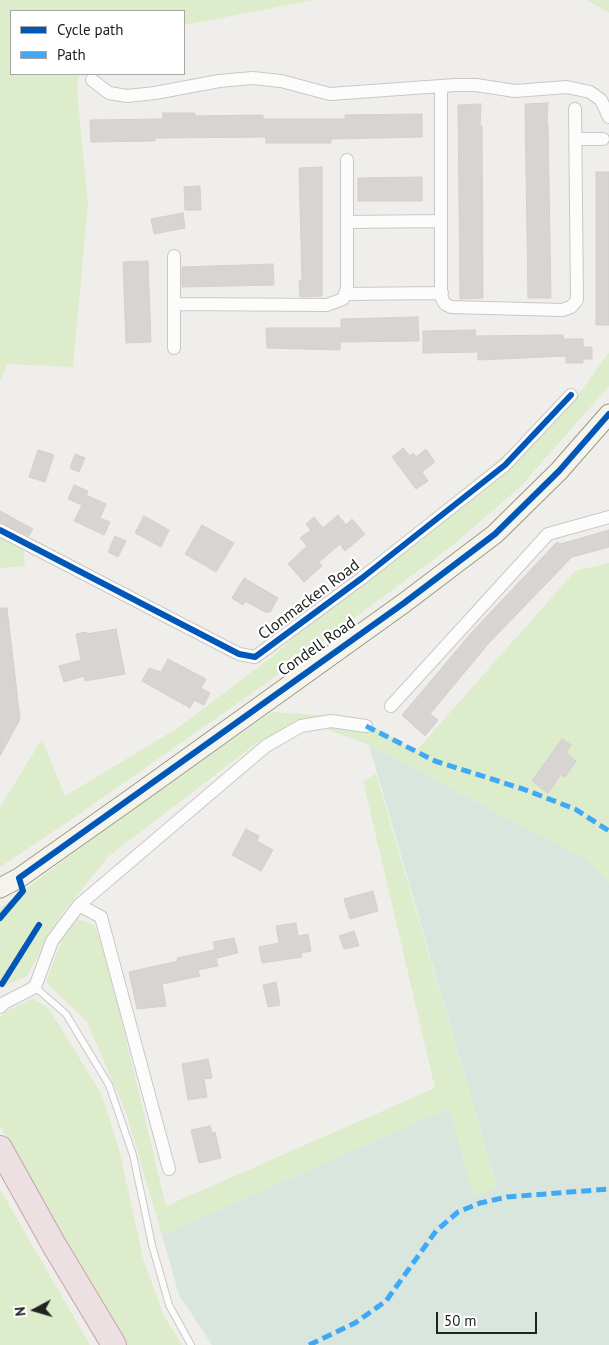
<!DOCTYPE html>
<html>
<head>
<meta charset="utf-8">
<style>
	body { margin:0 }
	#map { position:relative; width:609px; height:1345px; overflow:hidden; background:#f0eeeb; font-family:"PT Sans",sans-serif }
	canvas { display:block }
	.legend { position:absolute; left:10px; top:10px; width:175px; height:65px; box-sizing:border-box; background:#fff; border:1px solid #a7a7a7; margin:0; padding:6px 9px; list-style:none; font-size:15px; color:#222 }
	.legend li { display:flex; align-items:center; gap:10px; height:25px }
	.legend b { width:25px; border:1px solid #a7a7a7 }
	.north { position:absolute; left:10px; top:1285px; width:50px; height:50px; -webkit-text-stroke:4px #fff; paint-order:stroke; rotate:264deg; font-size:14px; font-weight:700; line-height:20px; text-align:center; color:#222 }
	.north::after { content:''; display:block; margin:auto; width:18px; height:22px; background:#222; clip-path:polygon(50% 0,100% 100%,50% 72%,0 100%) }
	.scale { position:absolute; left:436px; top:1312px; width:101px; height:22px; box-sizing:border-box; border:2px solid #222; border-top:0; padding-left:6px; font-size:15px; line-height:18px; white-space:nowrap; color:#222; -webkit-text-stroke:4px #fff; paint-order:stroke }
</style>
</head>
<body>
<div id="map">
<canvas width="609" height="1345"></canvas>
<ul class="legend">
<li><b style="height:6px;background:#0057b8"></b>Cycle path</li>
<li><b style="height:6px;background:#3fa9f5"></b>Path</li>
</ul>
<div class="north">N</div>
<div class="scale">50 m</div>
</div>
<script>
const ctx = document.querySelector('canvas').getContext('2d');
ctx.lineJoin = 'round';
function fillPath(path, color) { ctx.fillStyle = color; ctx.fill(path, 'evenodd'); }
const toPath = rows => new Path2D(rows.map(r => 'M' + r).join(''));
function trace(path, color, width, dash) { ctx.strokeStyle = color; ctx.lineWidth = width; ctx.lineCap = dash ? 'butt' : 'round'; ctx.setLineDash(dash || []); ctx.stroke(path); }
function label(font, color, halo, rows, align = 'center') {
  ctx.font = font + ' "PT Sans",sans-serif'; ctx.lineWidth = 4.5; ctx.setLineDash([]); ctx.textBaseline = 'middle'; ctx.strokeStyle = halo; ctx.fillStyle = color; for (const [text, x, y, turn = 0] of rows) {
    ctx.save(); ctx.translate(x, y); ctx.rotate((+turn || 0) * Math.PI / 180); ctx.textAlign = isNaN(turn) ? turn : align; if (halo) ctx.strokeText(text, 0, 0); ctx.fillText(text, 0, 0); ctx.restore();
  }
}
fillPath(toPath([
	[0,0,314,0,184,25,184,11,11,11,11,74,79,74,77,90,88,204,73,367,7,364,0,381],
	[587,0,609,0,609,13],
	[609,352,609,386,521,486,453,545,268,682,72,819,0,867,0,807,42,739,65,796,179,727,273,656,415,529,582,390],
	[0,537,23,547,25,566,0,568],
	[609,563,609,883,587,860,369,745,304,721,257,743,109,856,61,915,27,976,0,988,0,908,94,838,272,712,358,718,416,751,575,571],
	[376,774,497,1187,474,1198,449,1108,162,1235,126,1113,87,1022,46,982,64,934,78,919,94,925,105,951,166,1206,435,1088,363,781],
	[33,998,50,1010,102,1095,120,1153,144,1262,164,1316,182,1345,124,1345,0,1126,0,1017,5,1012],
	[0,1189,90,1345,0,1345]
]), '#ddeccb');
fillPath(toPath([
	[369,745,587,860,609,883,609,1345,212,1345,179,1295,162,1235,449,1108,474,1197,497,1187]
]), '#d9e6de');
const building = toPath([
	[548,103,547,125,548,125,551,298,528,298,525,104,548,103],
	[481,104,480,126,482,126,483,298,460,299,458,105,481,104],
	[163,113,195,113,195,116,263,115,263,119,345,119,345,115,422,114,422,137,331,139,331,143,266,143,266,137,155,138,155,141,91,142,90,120,163,119,163,113],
	[322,167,322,296,300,297,299,280,302,280,299,168,322,167],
	[596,172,609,172,609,325,596,325,596,172],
	[422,177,422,201,358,201,358,178,422,177],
	[200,186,201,210,185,210,184,187,200,186],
	[183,213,185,228,154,234,151,219,183,213],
	[148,261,151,342,126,343,123,262,148,261],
	[273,264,274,285,182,287,182,267,273,264],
	[418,317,419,341,340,342,340,350,267,348,266,328,341,328,341,319,418,317],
	[475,330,476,336,563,335,563,339,583,339,583,347,592,347,592,359,583,359,583,363,566,363,566,356,478,360,478,352,423,353,423,331,475,330],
	[403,448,410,456,413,453,416,457,426,449,435,462,422,472,428,481,416,489,392,457,403,448],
	[38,450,54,455,45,482,29,477,38,450],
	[75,454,85,458,79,472,70,468,75,454],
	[74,485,88,491,86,495,106,504,100,518,110,522,104,535,74,521,82,505,68,499,74,485],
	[0,511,33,529,29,536,0,522,0,511],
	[338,515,346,525,352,519,365,534,345,551,340,544,319,562,322,566,304,582,288,564,307,546,300,538,311,530,306,524,314,517,323,528,338,515],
	[144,516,169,530,161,547,135,533,144,516],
	[202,525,234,543,216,572,185,554,202,525],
	[609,530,609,547,572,557,488,644,430,714,438,720,425,736,402,715,472,632,557,542,560,544,609,530],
	[115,536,126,541,118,557,108,552,115,536],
	[244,578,278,598,270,612,265,612,245,601,243,605,232,598,244,578],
	[0,608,7,608,20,719,0,756,0,608],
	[116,629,125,674,85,681,84,676,64,682,59,666,81,660,76,634,87,632,87,634,116,629],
	[168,659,206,679,201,688,210,693,204,705,194,700,190,708,142,681,149,668,161,672,168,659],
	[562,739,571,745,566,753,576,761,565,777,561,774,548,793,532,781,562,739],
	[246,829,259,836,257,841,273,850,261,871,232,855,246,829],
	[373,891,378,911,350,919,344,899,373,891],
	[296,923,298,936,308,934,311,951,301,953,302,957,262,963,259,947,279,943,276,926,296,923],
	[354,931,359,946,344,949,339,936,354,931],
	[234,938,238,953,217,958,213,942,234,938],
	[214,950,218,966,198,970,200,976,162,984,166,1006,137,1009,129,972,178,961,177,958,214,950],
	[276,982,280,1005,268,1007,263,985,276,982],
	[208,1059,212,1078,204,1079,207,1097,188,1100,182,1064,208,1059],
	[210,1126,212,1133,215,1132,221,1158,199,1163,191,1130,210,1126]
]);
fillPath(building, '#d7d4d2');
trace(building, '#d3d0cc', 1);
const lane = toPath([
	[35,987,66,1014,109,1085,133,1155,152,1245,169,1305,191,1345]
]);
const street = toPath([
	[92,80,109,93,127,96,155,93,219,81,253,78,281,81,330,94,455,85,476,85,515,91,567,87,590,92,601,100,609,117],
	[441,86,441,297,445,304,451,307,562,310,571,307,577,300,575,109],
	[575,139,603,139],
	[347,222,441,221],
	[345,294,442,293],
	[174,304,327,305,343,299,347,289,347,160],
	[174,348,174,256],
	[0,530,239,654,255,657,362,578,505,465,571,395],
	[391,706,548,534,609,517],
	[79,905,101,917,169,1169],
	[0,1007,4,1003,35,987,52,941,79,905,266,746,301,726,331,721,366,726]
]);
const secondary = toPath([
	[0,888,19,878,135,796,404,603,495,534,559,471,609,414]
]);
const highway = toPath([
	[0,1148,54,1245,114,1345]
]);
trace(lane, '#c9c8c7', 8);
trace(street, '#c9c8c7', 14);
trace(secondary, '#999a82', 21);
trace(highway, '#c5a2ac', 26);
trace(lane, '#fdfcfc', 6);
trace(street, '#fdfcfc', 12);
trace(secondary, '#f4f4ed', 19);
trace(highway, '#ece0e2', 24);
trace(toPath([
	[366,726,435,761,523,789,575,809,609,831],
	[309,1345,355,1323,386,1301,436,1231,458,1212,480,1203,507,1197,609,1189]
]), '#3fa9f5', 5, [10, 5]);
trace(toPath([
	[0,530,239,654,255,657,362,578,505,465,571,395],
	[0,918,23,891,19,878,404,603,495,534,559,471,609,414],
	[2,984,39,925]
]), '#0057b8', 6);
label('16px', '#222', '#fff', [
	["Clonmacken Road",309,600,-37],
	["Condell Road",317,647,-35]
]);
</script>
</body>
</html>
